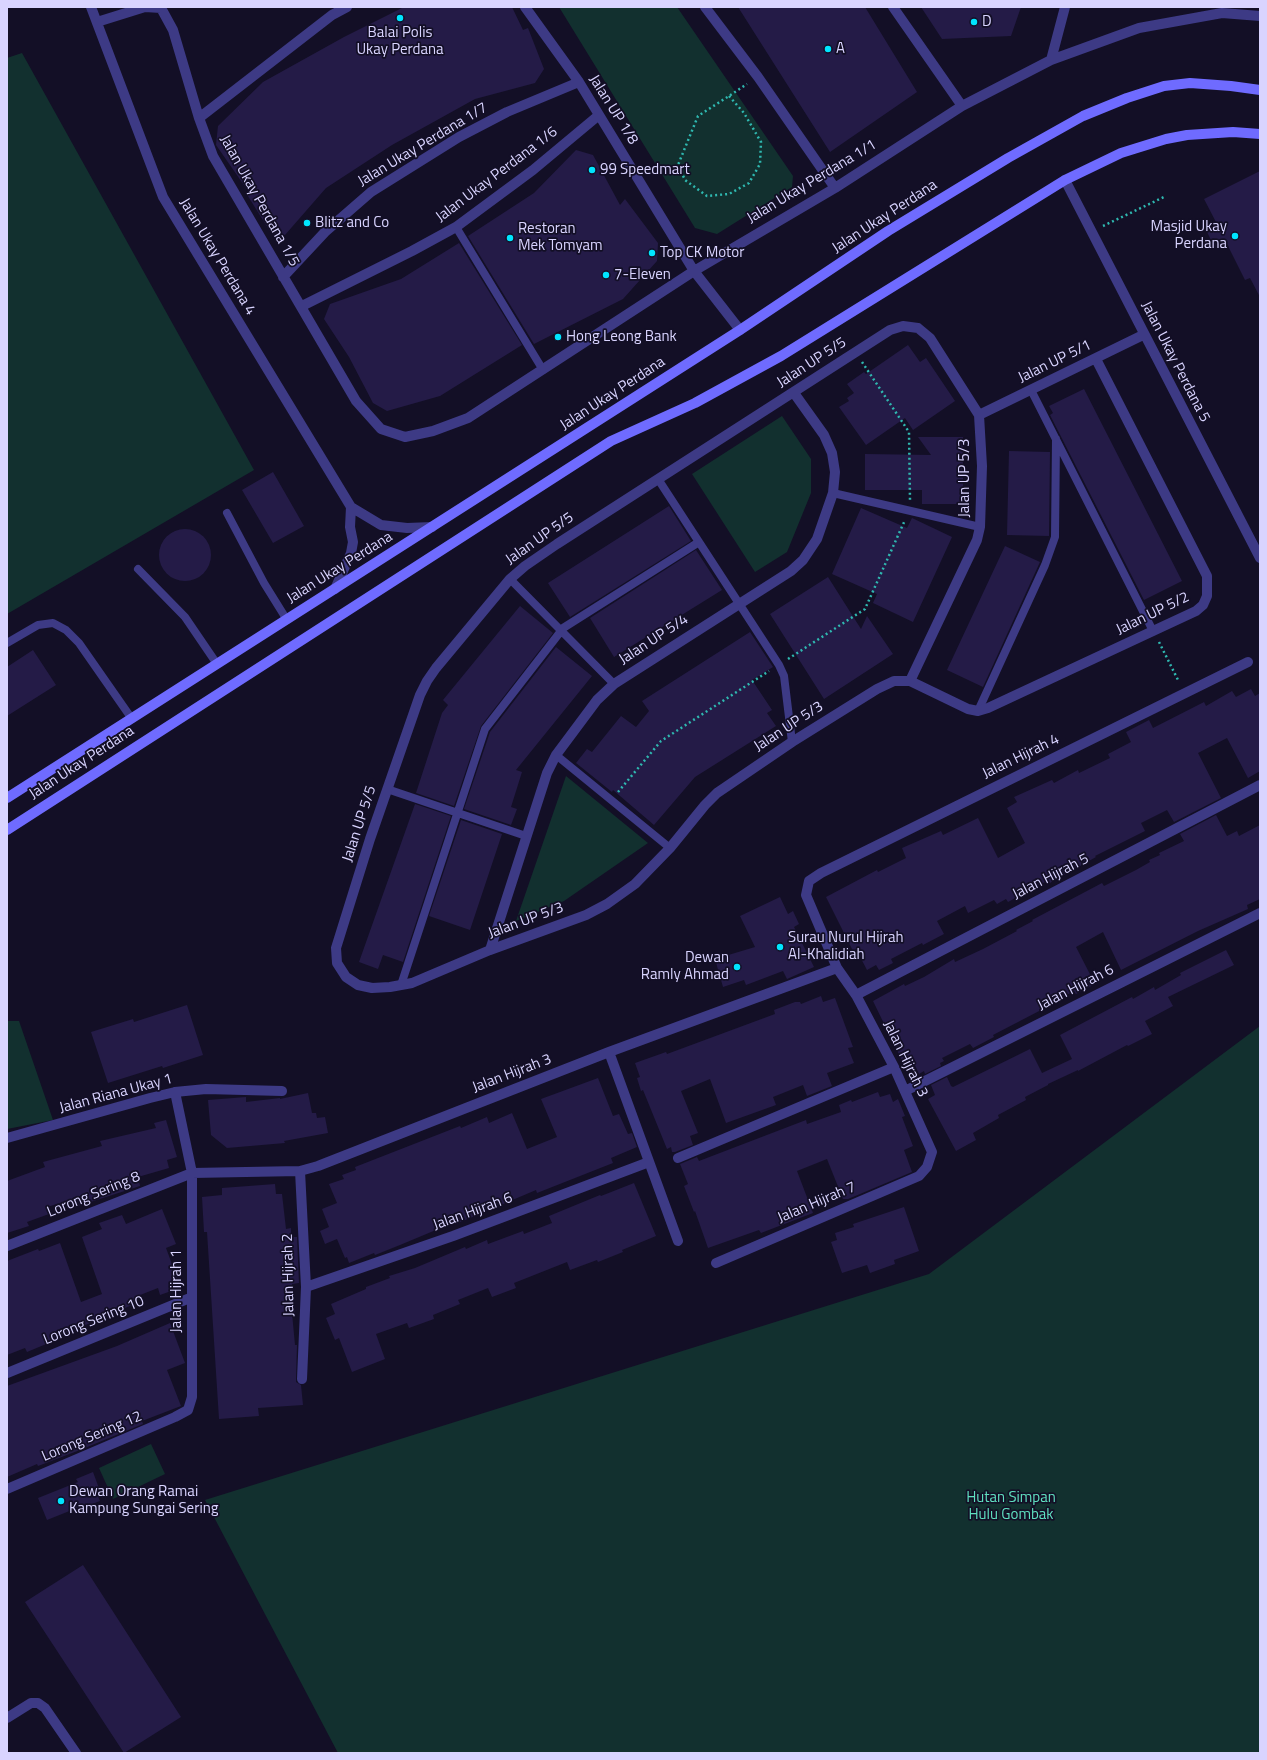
<!DOCTYPE html>
<html>
<head>
<meta charset="utf-8">
<style>
	body { margin:0 }
	#map { position:relative; width:1267px; height:1760px; overflow:hidden; background:#130f26; font-family:"Titillium Web",sans-serif }
	canvas { display:block }
	.frame { position:absolute; inset:0; border:8px solid #d9d4ff; pointer-events:none }
</style>
</head>
<body>
<div id="map">
<canvas width="1267" height="1760"></canvas>
<div class="frame"></div>
</div>
<script>
const ctx = document.querySelector('canvas').getContext('2d');
ctx.lineJoin = 'round';
function fillPath(path, color) { ctx.fillStyle = color; ctx.fill(path, 'evenodd'); }
const toPath = rows => new Path2D(rows.map(r => 'M' + r).join(''));
function trace(path, color, width, dash) { ctx.strokeStyle = color; ctx.lineWidth = width; ctx.lineCap = dash ? 'butt' : 'round'; ctx.setLineDash(dash || []); ctx.stroke(path); }
function label(font, color, halo, rows, align = 'center') {
  ctx.font = font + ' "Titillium Web",sans-serif'; ctx.lineWidth = 3.5; ctx.setLineDash([]); ctx.textBaseline = 'middle'; ctx.strokeStyle = halo; ctx.fillStyle = color; for (const [text, x, y, turn = 0] of rows) {
    ctx.save(); ctx.translate(x, y); ctx.rotate((+turn || 0) * Math.PI / 180); ctx.textAlign = isNaN(turn) ? turn : align; if (halo) ctx.strokeText(text, 0, 0); ctx.fillText(text, 0, 0); ctx.restore();
  }
}
fillPath(toPath([
	[559,7,677,7,793,176,792,187,717,234,695,228],
	[22,53,254,470,7,614,7,58],
	[782,416,811,459,811,493,787,552,755,572,692,474],
	[566,776,648,843,564,901,516,921],
	[7,1021,19,1021,53,1120,7,1129],
	[1260,1026,1260,1753,338,1753,205,1500,929,1274],
	[151,1444,165,1474,113,1499,99,1468]
]), '#12302f');
fillPath(toPath([
	[404,7,512,7,523,30,528,28,544,69,535,83,475,99,392,145,326,188,285,235,271,233,246,193,248,191,216,145,218,126,263,82,344,37],
	[738,7,865,7,917,92,830,152],
	[921,7,1021,7,1011,36,942,39],
	[576,150,593,155,620,205,625,199,658,243,657,261,623,299,534,344,468,236,534,193],
	[1260,171,1260,297,1250,278,1245,280,1226,242,1215,248,1206,230,1217,224,1204,199],
	[459,243,522,345,440,396,387,411,373,403,349,357,324,319,330,304,401,279],
	[908,345,920,362,926,358,955,401,913,430,905,418,866,445,839,407,849,401,847,398,854,393,847,384,864,372,866,374],
	[1084,389,1182,581,1144,600,1050,415,1053,413,1049,406],
	[918,437,963,437,963,504,922,504,922,490,865,490,865,454,931,455],
	[1009,451,1050,452,1049,536,1007,535],
	[273,472,304,526,273,543,242,490],
	[669,506,691,541,570,617,548,583],
	[861,508,907,528,912,518,952,537,913,622,873,603,877,594,832,574],
	'159 555a26 26 0 1 1 52 0a26 26 0 1 1-52 0Z',
	[1005,546,1040,562,983,687,947,670],
	[696,550,722,590,614,657,590,618],
	[828,577,861,629,867,616,893,654,824,699,770,614],
	[520,606,553,633,481,726,454,806,416,793,442,713,448,705,443,700],
	[750,632,773,667,752,680,772,710,767,713,776,726,695,777,654,825,613,790,612,792,576,763,587,749,592,752,621,716,636,727,649,711,642,701],
	[556,647,592,676,516,770,522,772,511,807,517,809,511,825,464,809,490,732],
	[33,650,56,685,7,716,7,667],
	[1251,689,1255,696,1260,693,1260,771,1248,778,1227,738,1198,753,1221,798,1174,822,1167,810,1141,823,1145,831,1095,856,1096,857,1048,884,1047,881,1008,902,1006,899,997,904,994,900,968,913,965,906,937,921,944,934,923,945,922,943,891,959,893,963,879,970,876,965,867,970,856,949,853,951,826,897,877,870,878,872,906,858,902,848,941,831,943,835,978,818,998,858,1025,843,1007,808,1017,802,1014,797,1052,780,1054,783,1078,770,1079,773,1110,758,1108,754,1131,742,1126,732,1149,720,1153,728,1204,702,1206,706,1232,691,1236,697],
	[415,804,451,816,403,962,383,955,378,969,359,962],
	[1216,815,1227,836,1237,831,1239,836,1260,825,1260,899,1247,905,1248,909,1198,931,1121,970,1103,932,1076,947,1095,984,1076,994,1074,991,1042,1008,1043,1009,993,1035,994,1037,973,1048,970,1044,942,1058,944,1061,940,1063,941,1066,925,1074,924,1071,919,1074,915,1065,906,1069,873,1001,904,984,905,986,924,977,954,959,955,962,983,949,1017,931,1016,930,1033,921,1032,920,1102,883,1104,886,1136,870,1150,862,1149,860,1160,855,1159,853,1184,841,1180,834],
	[461,820,502,834,470,930,429,916],
	[780,897,788,914,793,911,799,924,794,927,814,967,787,979,783,971,746,985,744,980,723,987,715,959,755,947,740,916],
	[1226,950,1234,965,1168,997,1173,1006,1145,1021,1152,1034,1128,1046,1127,1045,1078,1071,1078,1070,1048,1084,1048,1085,1025,1097,1026,1100,998,1115,999,1118,973,1133,976,1140,956,1151,928,1099,935,1095,931,1085,947,1077,951,1086,953,1087,1030,1049,1042,1073,1072,1059,1060,1035,1132,997,1133,999,1154,987,1155,990,1181,975,1180,973],
	[821,996,823,1002,835,998,853,1047,848,1048,854,1063,827,1073,832,1086,807,1096,803,1085,773,1097,776,1105,726,1123,710,1079,681,1091,698,1133,690,1136,693,1145,675,1152,672,1152,671,1147,667,1149,643,1090,641,1091,637,1078,640,1077,635,1063,666,1052,667,1054,775,1014,774,1010,795,1002,800,1002,801,1004],
	[187,1005,203,1055,163,1068,162,1066,108,1083,91,1032,133,1019,134,1022],
	[598,1078,613,1116,619,1114,628,1134,632,1133,637,1147,611,1158,613,1163,537,1193,536,1190,456,1224,455,1222,400,1245,375,1255,374,1253,349,1263,347,1257,345,1258,337,1239,325,1244,320,1231,329,1227,322,1209,337,1203,329,1184,344,1179,342,1175,356,1170,355,1167,460,1126,461,1128,487,1117,489,1123,512,1113,527,1149,557,1137,541,1099],
	[878,1092,880,1097,890,1094,893,1102,898,1099,905,1116,902,1117,913,1146,904,1150,912,1172,860,1194,848,1199,843,1199,827,1159,797,1171,813,1213,761,1233,759,1230,708,1248,695,1211,694,1212,684,1186,688,1184,680,1164,697,1157,699,1161,806,1120,807,1124,841,1112,839,1105,851,1100,852,1102],
	[308,1093,312,1113,316,1113,317,1118,325,1117,328,1133,284,1141,285,1143,227,1148,211,1135,208,1100,246,1097,246,1102,280,1098,280,1099],
	[166,1120,177,1157,167,1160,169,1168,138,1177,140,1186,72,1208,70,1200,47,1207,49,1214,27,1222,29,1226,7,1233,7,1181,45,1167,43,1162,102,1146,100,1141,156,1128,154,1123],
	[634,1183,656,1236,622,1250,623,1252,598,1262,597,1260,570,1270,567,1262,514,1283,516,1288,492,1297,488,1288,458,1300,460,1304,433,1315,434,1319,409,1328,407,1323,376,1334,385,1359,352,1372,339,1338,335,1340,326,1318,335,1314,331,1304,366,1289,366,1287,390,1278,389,1276,415,1268,465,1247,466,1249,487,1240,488,1244,523,1231,524,1234,552,1223,549,1216,600,1195,601,1196],
	[275,1184,276,1194,282,1194,286,1229,291,1228,291,1237,297,1237,299,1283,292,1284,295,1313,292,1313,295,1345,297,1345,296,1379,296,1382,301,1385,303,1405,258,1408,259,1416,219,1419,207,1232,204,1232,202,1197,222,1195,222,1188],
	[904,1207,919,1251,894,1260,895,1264,870,1273,867,1265,842,1273,831,1242,837,1240,835,1233,854,1227,853,1224],
	[162,1209,176,1244,166,1248,179,1283,173,1285,174,1290,160,1295,158,1288,135,1297,137,1303,108,1315,50,1341,51,1342,27,1352,25,1348,7,1355,7,1261,38,1249,39,1251,60,1243,81,1302,102,1294,82,1237,102,1229,99,1223,122,1215,126,1224],
	[170,1323,185,1363,167,1370,181,1406,142,1421,143,1424,80,1450,38,1466,37,1464,7,1477,7,1386,117,1346],
	[93,1472,100,1491,96,1492,100,1501,87,1506,87,1504,47,1520,38,1498,78,1482,76,1479],
	[83,1565,181,1717,124,1753,25,1602]
]), '#241b47');
trace(toPath([
	[729,96,744,113,761,142,760,164,749,183,729,194,707,196,685,180,678,165,698,116,729,96,747,84],
	[1103,226,1164,197],
	[862,362,909,432,910,500],
	[1159,642,1179,682],
	[788,659,865,609,905,520],
	[618,792,661,741,769,671]
]), '#2fb8b0', 2.5, [2, 3]);
trace(toPath([
	[456,227,543,370],
	[1031,390,1153,631],
	[658,479,779,665,784,676,792,742],
	[833,493,980,527],
	[227,513,264,583,287,620],
	[138,569,185,617,217,664],
	[510,579,614,684],
	[560,630,699,542],
	[7,643,38,625,53,623,66,630,79,643,132,719],
	[978,711,1045,565,1055,537,1056,439],
	[556,755,670,848],
	[387,789,526,836],
	[401,985,485,729,561,631]
]), '#3d3a85', 8);
trace(toPath([
	[91,7,163,197,351,507,381,525,407,528,432,527],
	[525,7,579,82,694,271,740,330],
	[705,7,758,77,835,188],
	[893,7,962,106],
	[97,22,145,7,161,8,173,30,199,118,213,156,356,401,381,429,405,437,433,431,468,418,694,271,835,188,962,106,1051,60,1139,28,1222,13,1260,16],
	[1051,60,1065,7],
	[199,118,332,15,347,7],
	[1065,180,1260,558],
	[283,277,325,232,371,192,459,137,507,112,579,82],
	[302,306,412,251,456,227,533,170,599,115],
	[903,326,918,328,930,338,979,415,982,466,980,527,977,540,910,681,894,681,877,689,792,742,717,793,705,805,670,848,635,884,607,904,586,915,490,950,412,983,390,987,372,988,358,985,346,977,337,963,336,948,370,839,420,695,427,681,436,668,510,579,525,566,557,544,890,330,903,326],
	[979,415,1143,335],
	[335,589,351,553,353,542,350,527,351,507],
	[910,681,968,709,978,711,988,708,1153,631,1196,611,1203,605,1207,596,1207,576,1096,359],
	[490,950,547,773,556,755,597,700,614,684,791,571,803,560,817,539,833,493,835,472,832,453,824,435,794,393],
	[856,995,1260,785],
	[609,1052,678,1241],
	[905,1091,1260,913],
	[7,1138,150,1098,175,1092,206,1089,282,1091],
	[678,1158,894,1067],
	[300,1171,306,1287,302,1379],
	[7,1246,192,1173,300,1171,318,1166,609,1052,837,968],
	[716,1263,919,1176,927,1167,932,1152,894,1067,856,995,837,968,806,895,809,881,821,873,1248,662],
	[306,1287,453,1236,649,1162],
	[7,1373,192,1297],
	[7,1489,175,1417,188,1410,192,1397,192,1173,175,1092],
	[7,1718,31,1703,38,1703,45,1708,76,1753]
]), '#3d3a85', 10);
trace(toPath([
	[7,798,740,330,888,231,1008,158,1083,116,1127,98,1164,86,1190,83,1231,86,1260,90],
	[7,830,611,441,695,403,781,356,1065,180,1121,153,1166,139,1187,135,1233,132,1260,134]
]), '#6f6bff', 10);
for (const [x, y, r, color] of [
	[400,18,4,"#00e5ff"],
	[974,22,4,"#00e5ff"],
	[828,49,4,"#00e5ff"],
	[592,170,4,"#00e5ff"],
	[307,223,4,"#00e5ff"],
	[1235,236,4,"#00e5ff"],
	[510,238,4,"#00e5ff"],
	[652,253,4,"#00e5ff"],
	[606,275,4,"#00e5ff"],
	[558,337,4,"#00e5ff"],
	[780,947,4,"#00e5ff"],
	[737,967,4,"#00e5ff"],
	[61,1501,4,"#00e5ff"]
]) { const dot = new Path2D(); dot.arc(x, y, r, 0, 2 * Math.PI); ctx.fillStyle = color; ctx.fill(dot); trace(dot, '#130f26', 1.5); }
label('15px', '#d9d4ff', '#130f26', [
	["D",982,22],
	["Balai Polis",400,33,"center"],
	["Ukay Perdana",400,50,"center"],
	["A",836,49],
	["99 Speedmart",600,170],
	["Blitz and Co",315,223],
	["Masjid Ukay",1227,227,"right"],
	["Perdana",1227,244,"right"],
	["Restoran",518,229],
	["Mek Tomyam",518,246],
	["Top CK Motor",660,253],
	["7-Eleven",614,275],
	["Hong Leong Bank",566,337],
	["Surau Nurul Hijrah",788,938],
	["Al-Khalidiah",788,955],
	["Dewan",729,958,"right"],
	["Ramly Ahmad",729,975,"right"],
	["Dewan Orang Ramai",69,1492],
	["Kampung Sungai Sering",69,1509]
], 'left');
label('15px', '#d9d4ff', '#130f26', [
	["Jalan UP 1/8",613,110,58],
	["Jalan Ukay Perdana 1/7",423,145,-31],
	["Jalan Ukay Perdana 1/6",497,175,-37],
	["Jalan Ukay Perdana 1/1",812,182,-31],
	["Jalan Ukay Perdana 1/5",259,201,61],
	["Jalan Ukay Perdana",885,217,-33],
	["Jalan Ukay Perdana 4",217,257,59],
	["Jalan UP 5/1",1055,362,-26],
	["Jalan Ukay Perdana 5",1175,362,63],
	["Jalan UP 5/5",812,363,-33],
	["Jalan Ukay Perdana",613,394,-33],
	["Jalan UP 5/3",965,478,-90],
	["Jalan UP 5/5",540,539,-35],
	["Jalan Ukay Perdana",340,568,-32],
	["Jalan UP 5/2",1153,614,-26],
	["Jalan UP 5/4",654,640,-33],
	["Jalan UP 5/3",789,727,-33],
	["Jalan Hijrah 4",1021,757,-26],
	["Jalan Ukay Perdana",82,763,-33],
	["Jalan UP 5/5",360,824,-72],
	["Jalan Hijrah 5",1051,877,-27],
	["Jalan UP 5/3",526,921,-20],
	["Jalan Hijrah 6",1076,988,-27],
	["Jalan Hijrah 3",905,1059,64],
	["Jalan Hijrah 3",512,1074,-21],
	["Jalan Riana Ukay 1",116,1094,-15],
	["Lorong Sering 8",94,1195,-22],
	["Jalan Hijrah 7",817,1203,-23],
	["Jalan Hijrah 6",473,1212,-20],
	["Jalan Hijrah 2",289,1275,-91],
	["Jalan Hijrah 1",177,1291,-90],
	["Lorong Sering 10",94,1321,-22],
	["Lorong Sering 12",92,1437,-23]
]);
label('15px', '#5fe0c0', '#130f26', [
	["Hutan Simpan",1011,1498],
	["Hulu Gombak",1011,1515]
]);
</script>
</body>
</html>
